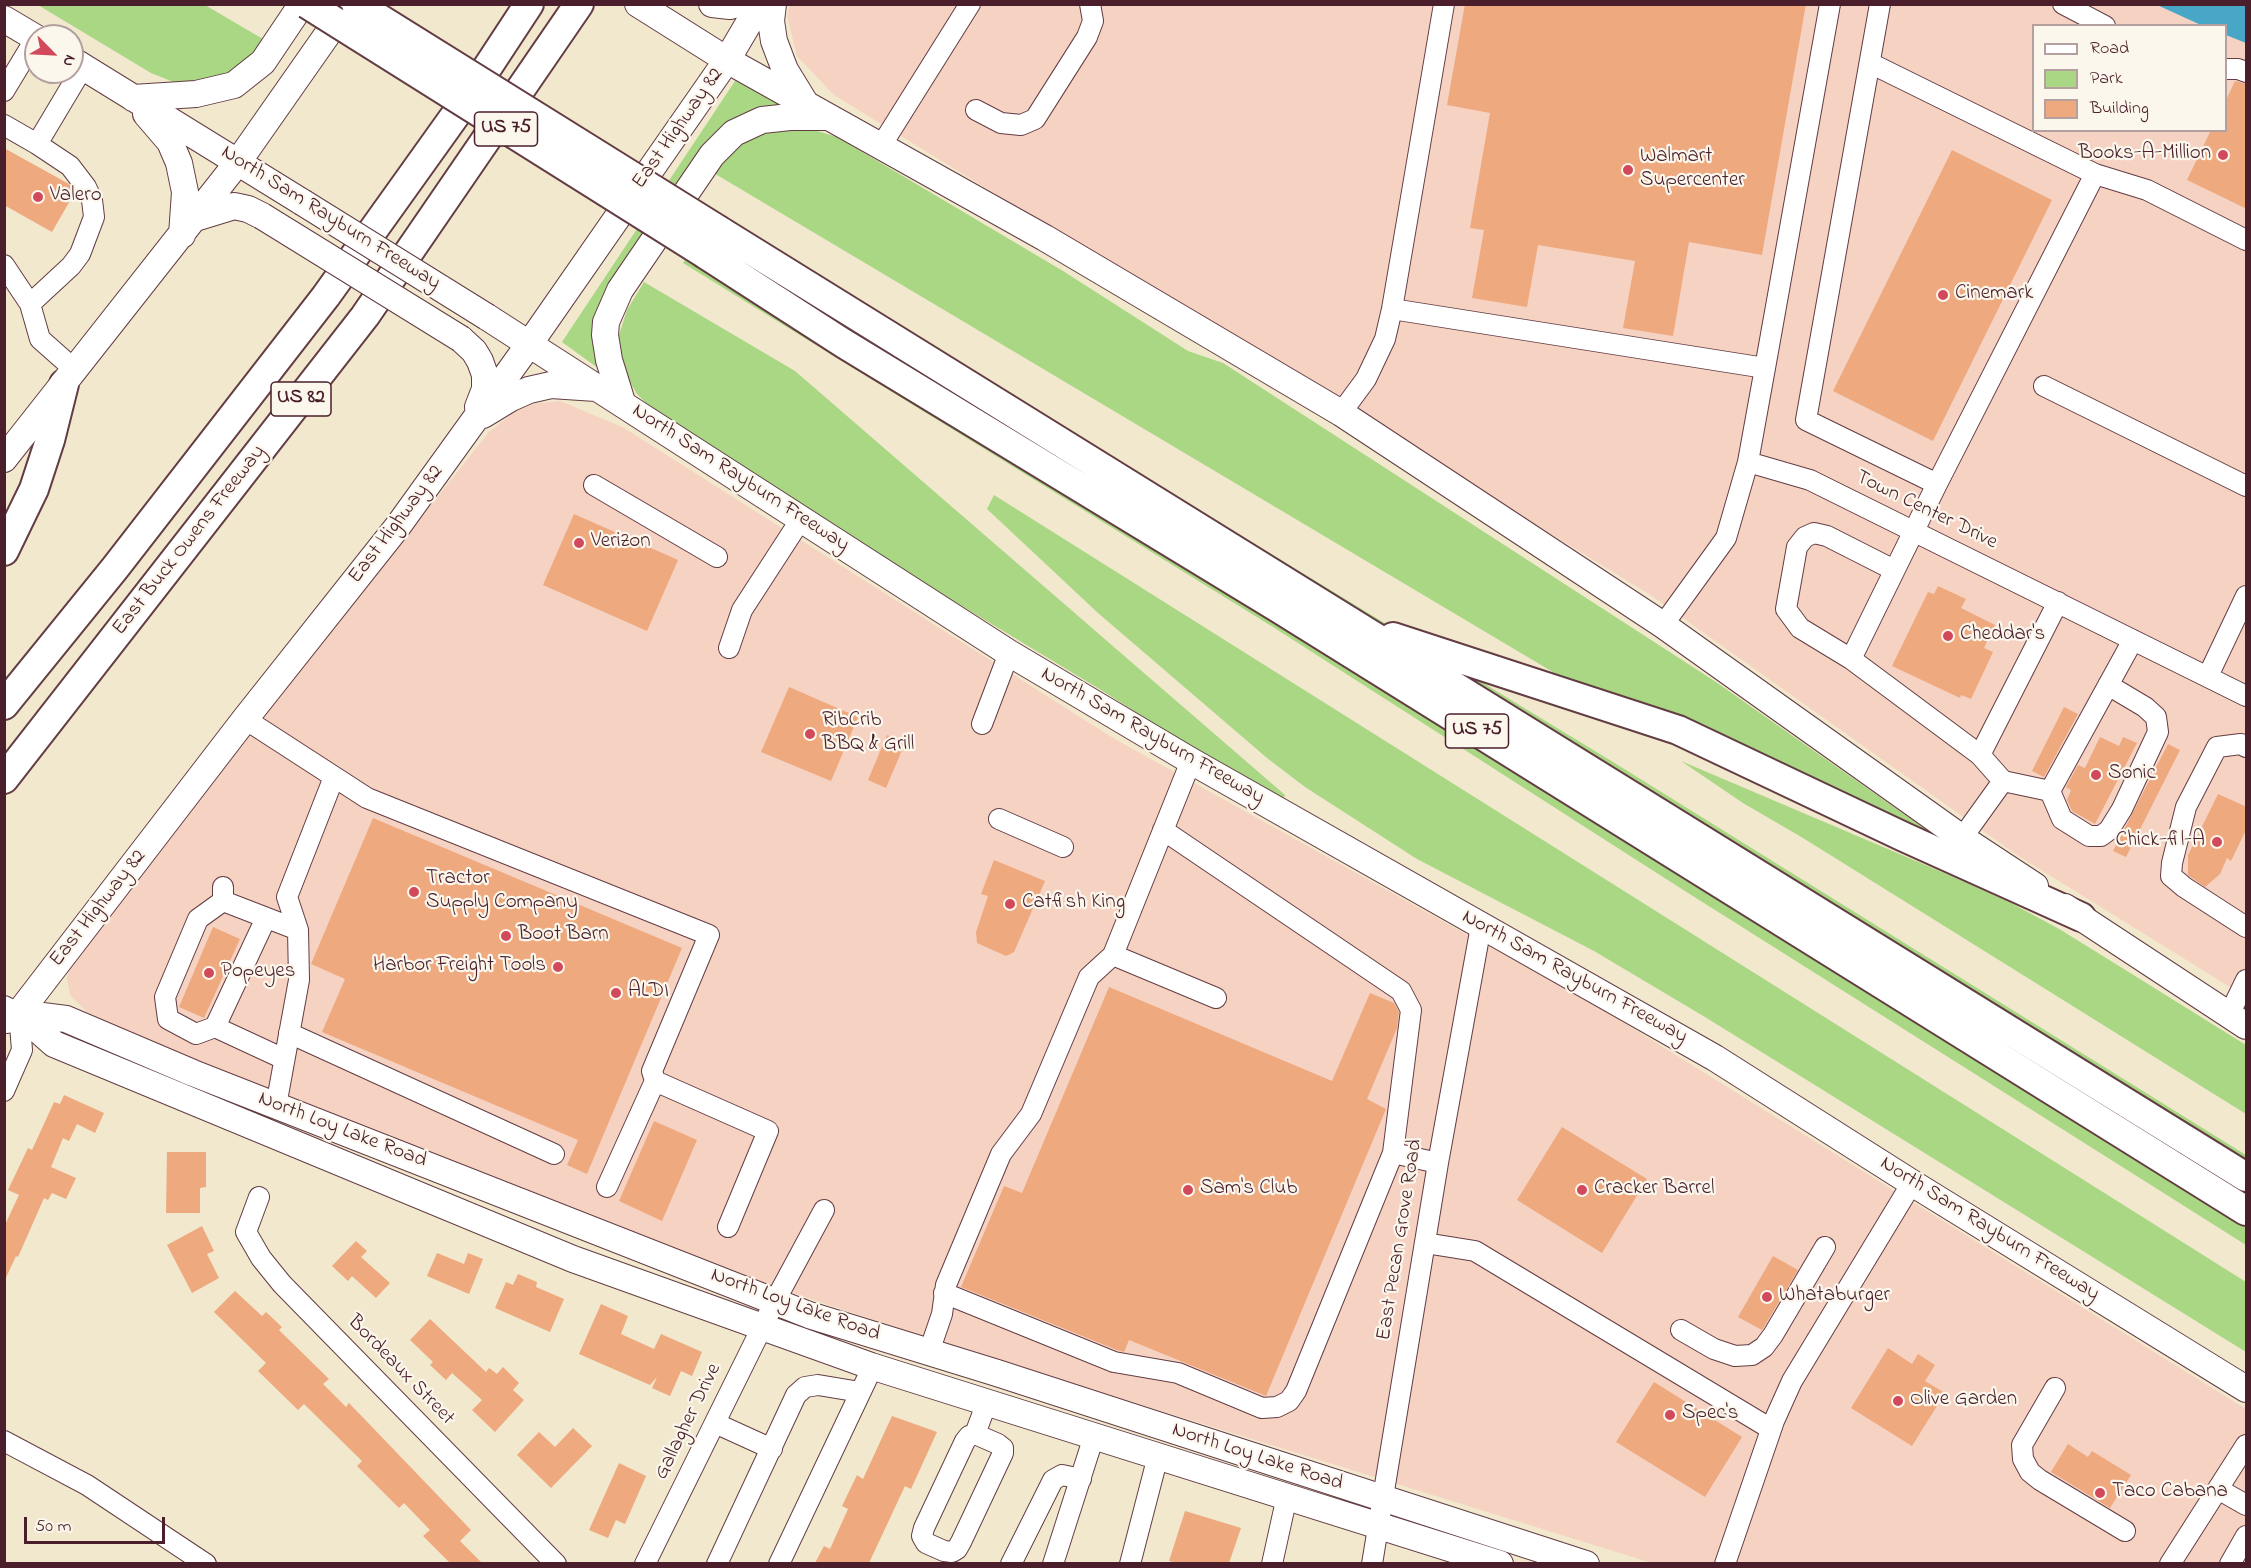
<!DOCTYPE html>
<html>
<head>
<meta charset="utf-8">
<style>
	body { margin:0 }
	#map { position:relative; width:2251px; height:1568px; overflow:hidden; background:#f1e8ce; font-family:"Indie Flower",sans-serif }
	canvas { display:block }
	.frame { position:absolute; inset:0; border:6px solid #4a1f2b; pointer-events:none }
	.legend { position:absolute; left:2032px; top:24px; width:195px; height:108px; box-sizing:border-box; background:#fbf7ec; border:2px solid #b4a19f; margin:0; padding:8px 10px; list-style:none; font-size:18px; color:#4a1f2b }
	.legend li { display:flex; align-items:center; gap:12px; height:30px }
	.legend b { width:30px; border:2px solid #b4a19f }
	.north { position:absolute; left:24px; top:24px; width:60px; height:60px; box-sizing:border-box; background:#fbf7ec; border:2px solid #b4a19f; border-radius:50%; rotate:114deg; font-size:16px; font-weight:700; line-height:24px; text-align:center; color:#4a1f2b }
	.north::after { content:''; display:block; margin:auto; width:21px; height:27px; background:#d1495b; clip-path:polygon(50% 0,100% 100%,50% 72%,0 100%) }
	.scale { position:absolute; left:24px; top:1517px; width:141px; height:27px; box-sizing:border-box; border:3px solid #4a1f2b; border-top:0; padding-left:8px; font-size:18px; line-height:21px; white-space:nowrap; color:#4a1f2b; -webkit-text-stroke:4px #fbf7ec; paint-order:stroke }
</style>
</head>
<body>
<div id="map">
<canvas width="2251" height="1568"></canvas>
<div class="frame"></div>
<ul class="legend">
<li><b style="height:8px;background:#fff"></b>Road</li>
<li><b style="height:16px;background:#a9d784"></b>Park</li>
<li><b style="height:16px;background:#eea97f"></b>Building</li>
</ul>
<div class="north">N</div>
<div class="scale">50 m</div>
</div>
<script>
const ctx = document.querySelector('canvas').getContext('2d');
ctx.lineJoin = 'round';
function fillPath(path, color) { ctx.fillStyle = color; ctx.fill(path, 'evenodd'); }
const toPath = rows => new Path2D(rows.map(r => 'M' + r).join(''));
function trace(path, color, width, dash) { ctx.strokeStyle = color; ctx.lineWidth = width; ctx.lineCap = dash ? 'butt' : 'round'; ctx.setLineDash(dash || []); ctx.stroke(path); }
function label(font, color, halo, rows, align = 'center') {
  ctx.font = font + ' "Indie Flower",sans-serif'; ctx.lineWidth = 4.5; ctx.setLineDash([]); ctx.textBaseline = 'middle'; ctx.strokeStyle = halo; ctx.fillStyle = color; for (const [text, x, y, turn = 0] of rows) {
    ctx.save(); ctx.translate(x, y); ctx.rotate((+turn || 0) * Math.PI / 180); ctx.textAlign = isNaN(turn) ? turn : align; if (halo) ctx.strokeText(text, 0, 0); ctx.fillText(text, 0, 0); ctx.restore();
  }
}
fillPath(toPath([
	[790,4,2246,5,2246,997,2017,855,1649,594,834,95,797,56,787,16],
	[2034,26,2226,26,2226,130,2034,130],
	[560,401,624,428,1113,738,1608,1013,2246,1409,2246,1563,1652,1563,958,1348,757,1281,437,1160,91,1016,70,995,67,978,72,959,489,432,523,405]
]), '#f6d2c3');
fillPath(toPath([
	[38,5,205,5,268,42,244,72,181,85,151,73],
	[741,72,794,104,739,126,627,275,602,371,562,342],
	[780,130,814,130,837,137,1063,271,1188,351,1223,363,1716,682,1955,850,1568,681,712,172,719,163,743,142,766,133],
	[714,215,1613,762,2246,1155,2246,1245,1677,886,1273,627,683,263],
	[644,282,795,371,1285,795,1283,800,1212,761,1101,690,927,585,651,408,637,394,622,369,618,338,627,310],
	[994,495,2246,1282,2246,1352,1705,1017,1594,951,1417,859,1305,787,1267,758,1098,613,987,509],
	[1681,761,1956,878,2011,903,2061,930,2246,1045,2246,1114,1803,838,1743,803]
]), '#a9d784');
fillPath(toPath([
	[2157,5,2246,5,2246,43,2226,35,2226,26,2201,25]
]), '#48a6c7');
fillPath(toPath([
	[1465,4,1806,4,1762,255,1689,242,1673,336,1623,328,1635,261,1538,245,1527,307,1472,298,1484,230,1470,228,1490,113,1447,105],
	[2235,81,2247,84,2247,209,2187,180,2211,130,2226,130,2226,100],
	[4,148,69,184,75,192,52,232,4,205],
	[1952,150,2052,200,1933,441,1833,391],
	[574,514,678,560,647,631,543,585],
	[1938,586,1966,599,1961,608,1995,625,1984,648,1993,652,1971,699,1961,695,1960,698,1892,666,1928,592,1934,594],
	[789,687,858,717,831,781,761,752],
	[2064,707,2078,714,2044,777,2032,771],
	[887,735,905,743,886,788,868,780],
	[2100,737,2119,746,2123,737,2137,743,2095,824,2072,811,2067,800,2071,790,2066,787,2078,765,2085,768],
	[2168,744,2180,750,2126,857,2113,851],
	[2218,794,2247,807,2247,828,2231,861,2227,858,2220,874,2205,887,2188,875,2188,855],
	[373,818,682,948,587,1174,567,1165,578,1140,322,1032,345,979,311,964],
	[994,860,1045,881,1014,952,1006,956,977,943,976,932,988,896,981,894],
	[213,927,240,939,204,1018,179,1007],
	[1109,987,1332,1081,1370,993,1394,1003,1399,1012,1397,1028,1367,1099,1386,1109,1266,1396,1129,1340,1124,1352,1117,1350,961,1287,1004,1186,1022,1193],
	[64,1095,104,1113,95,1133,77,1124,69,1141,63,1138,51,1167,76,1178,66,1199,52,1193,48,1200,44,1198,18,1257,16,1256,4,1282,4,1227,19,1195,8,1190,28,1148,32,1150,54,1102,60,1104],
	[654,1121,697,1140,662,1221,619,1201],
	[1562,1127,1647,1179,1602,1253,1517,1200],
	[167,1152,206,1152,206,1187,200,1188,200,1213,166,1213],
	[202,1226,214,1251,207,1254,219,1278,192,1293,167,1245],
	[356,1241,367,1251,361,1257,390,1283,376,1298,352,1276,348,1281,332,1266],
	[437,1253,464,1264,468,1253,483,1259,469,1294,427,1276],
	[1773,1256,1798,1270,1762,1330,1738,1317],
	[518,1274,537,1282,536,1287,564,1299,550,1332,495,1308,506,1282,513,1285],
	[235,1291,262,1316,266,1312,282,1327,279,1330,329,1379,323,1384,346,1407,349,1403,471,1530,460,1541,482,1563,450,1563,423,1536,430,1530,404,1503,399,1508,357,1466,362,1461,304,1404,298,1410,258,1371,266,1363,214,1312],
	[601,1304,628,1316,621,1334,654,1349,661,1334,702,1352,692,1376,681,1371,670,1396,652,1388,657,1377,650,1385,579,1354],
	[430,1319,486,1372,489,1368,497,1374,503,1367,519,1383,513,1390,524,1400,495,1432,472,1410,482,1400,452,1373,446,1380,430,1365,433,1362,410,1340],
	[1888,1348,1912,1364,1918,1354,1935,1365,1925,1381,1945,1393,1912,1446,1851,1408],
	[1654,1382,1742,1437,1705,1497,1616,1442],
	[892,1416,937,1432,911,1489,905,1486,869,1563,815,1563,824,1546,830,1549,848,1509,842,1506,857,1475,863,1479],
	[573,1428,592,1446,551,1488,517,1455,539,1432,555,1447],
	[2068,1444,2088,1457,2092,1451,2131,1475,2110,1508,2051,1472],
	[619,1463,646,1476,625,1524,616,1520,608,1538,589,1530],
	[1185,1511,1241,1528,1229,1563,1177,1563,1169,1561]
]), '#eea97f');
const minor = toPath([
	[1880,4,1806,420,1937,484],
	[2063,4,2105,26],
	[1870,63,2095,174,2147,190,2246,240],
	[2226,69,2238,69,2246,72],
	[4,91,36,38],
	[976,110,1001,123,1021,125,1035,119,1087,37,1093,21,1090,4],
	[4,125,37,144,83,67],
	[881,146,970,4],
	[4,265,30,304,40,339,75,370],
	[30,304,71,266,80,254,94,217,92,200,86,187,70,166,37,144],
	[1392,309,1765,368,1748,462],
	[1765,368,1830,4],
	[2044,386,2246,486],
	[1341,413,1366,379,1385,339,1392,309,1444,4],
	[594,485,717,557],
	[1663,625,1726,538,1748,462,1810,480,2246,696],
	[729,648,742,610,801,519],
	[1851,659,1800,628,1786,609,1797,547,1805,537,1814,533,1827,536,1894,570],
	[2208,676,2246,596],
	[245,719,367,798,709,935,652,1071,655,1081,768,1131,728,1227],
	[982,724,1009,653],
	[2246,747,2241,744,2217,747,2186,807,2172,863,2171,876,2184,887,2246,927],
	[1980,755,2058,602],
	[2003,781,2050,791,2133,640],
	[2050,791,2062,819,2089,836,2101,836,2109,830,2122,809,2158,732,2156,717,2145,707,2108,685],
	[999,819,1063,847],
	[1962,838,2003,781,1980,755,1851,659,1937,484,2095,174],
	[223,887,223,901,298,930],
	[223,901,198,919,165,997,168,1019,196,1034,215,1027,266,918],
	[1113,955,1216,998],
	[4,1006,19,1013,22,1050,4,1091],
	[2229,1015,2246,980],
	[215,1027,284,1059],
	[289,1033,554,1154],
	[276,1106,299,980,298,930,287,897,334,777],
	[1393,1153,1438,1163],
	[607,1187,655,1081],
	[259,1197,246,1232,261,1258,282,1284,556,1564],
	[1425,1243,1475,1251,1771,1429],
	[944,1293,1114,1362,1178,1373,1262,1408,1277,1407,1289,1401,1296,1391,1393,1153,1411,1010,1401,991,1163,830],
	[1681,1330,1714,1349,1735,1356,1752,1355,1764,1347,1773,1335,1825,1247],
	[929,1352,942,1314,946,1285,1001,1154,1031,1114,1089,977,1113,955,1191,761],
	[2055,1388,2022,1445,2023,1459,2030,1472,2040,1480,2125,1531],
	[715,1423,772,1449],
	[975,1434,969,1436,965,1441,924,1528,922,1536,926,1543,944,1551,952,1552,957,1549,961,1542,1003,1453,1003,1448,998,1444,975,1434,987,1402],
	[4,1441,87,1485,206,1564],
	[2218,1489,2246,1505],
	[645,1564,775,1301,824,1210],
	[717,1564,796,1395,805,1387,818,1385,860,1392],
	[779,1564,873,1366],
	[1011,1564,1053,1480,1062,1475,1081,1479],
	[1053,1564,1094,1436],
	[1130,1564,1158,1456],
	[1272,1564,1287,1496],
	[1372,1564,1438,1163,1481,926],
	[1725,1564,1774,1421,1792,1381,1912,1183],
	[2170,1564,2246,1445],
	[2230,1564,2246,1536]
]);
const major = toPath([
	[638,4,727,60,1045,238,1341,413,1663,625,1962,838,2035,886],
	[712,4,730,6,737,4],
	[773,4,771,21,774,41,785,70,804,101],
	[4,19,36,38],
	[72,60,302,202],
	[133,98,196,94,234,85,263,62,302,4],
	[146,114,170,142,179,163,185,192,182,235],
	[195,218,234,206,248,209,262,216],
	[487,317,1009,653,1191,761,1715,1058,1912,1183,2246,1389],
	[461,339,474,351,480,361,485,375,485,389,478,407],
	[622,402,609,360,605,335,606,322,620,290,712,155,734,133,762,120,790,117,826,117],
	[483,415,511,398,529,390,551,385,596,388],
	[4,459,238,162,348,5],
	[2065,907,2246,1026],
	[19,1013,66,1019,193,1073,809,1315,997,1373,1586,1564],
	[19,1013,54,1044,573,1259,871,1366,1500,1564],
	[7,1020,19,1013,245,719,398,526,530,343,727,60,760,4]
]);
const highway = toPath([
	[720,231,2246,1177],
	[705,254,843,343,1280,609,2246,1211],
	[4,551,34,489,50,440,64,384],
	[1393,637,1678,730,1904,837,2081,917],
	[4,705,115,568,326,296,464,103,529,4],
	[4,779,365,316,579,4]
]);
trace(minor, '#633d43', 22);
trace(major, '#633d43', 28);
trace(highway, '#633d43', 32);
trace(minor, '#fff', 20);
trace(major, '#fff', 26);
trace(highway, '#fff', 28);
const majorBridge = toPath([
	[302,202,487,317],
	[262,216,461,339]
]);
const highwayBridge = toPath([
	[307,4,705,254],
	[356,4,720,231]
]);
trace(majorBridge, '#633d43', 28, []);
trace(highwayBridge, '#633d43', 32, []);
trace(majorBridge, '#fff', 26);
trace(highwayBridge, '#fff', 28);
for (const [x, y, r, color] of [
	[2223,155,6,"#d1495b"],
	[1628,170,6,"#d1495b"],
	[38,197,6,"#d1495b"],
	[1943,295,6,"#d1495b"],
	[579,543,6,"#d1495b"],
	[1948,636,6,"#d1495b"],
	[810,734,6,"#d1495b"],
	[2096,775,6,"#d1495b"],
	[2217,842,6,"#d1495b"],
	[414,892,6,"#d1495b"],
	[1010,904,6,"#d1495b"],
	[506,936,6,"#d1495b"],
	[558,967,6,"#d1495b"],
	[209,973,6,"#d1495b"],
	[616,993,6,"#d1495b"],
	[1188,1190,6,"#d1495b"],
	[1582,1190,6,"#d1495b"],
	[1767,1297,6,"#d1495b"],
	[1898,1401,6,"#d1495b"],
	[1670,1415,6,"#d1495b"],
	[2100,1493,6,"#d1495b"]
]) { const dot = new Path2D(); dot.arc(x, y, r, 0, 2 * Math.PI); ctx.fillStyle = color; ctx.fill(dot); trace(dot, '#fbf7ec', 2); }
for (const [x, y, w] of [
	[506,129,63],
	[301,399,60],
	[1477,731,63]
]) { const box = new Path2D(); box.roundRect(x - w / 2, y - 17, w, 34, 4.5); ctx.fillStyle = '#fbf7ec'; ctx.fill(box); trace(box, '#4a1f2b', 1.5); }
label('bold 20px', '#4a1f2b', null, [
	["US 75",506,129],
	["US 82",301,399],
	["US 75",1477,731]
]);
label('21px', '#4a1f2b', '#fbf7ec', [
	["East Highway 82",679,129,-55],
	["North Sam Rayburn Freeway",330,219,32],
	["North Sam Rayburn Freeway",740,479,33],
	["Town Center Drive",1926,511,26],
	["East Highway 82",397,525,-53],
	["East Buck Owens Freeway",190,541,-52],
	["North Sam Rayburn Freeway",1152,737,30],
	["East Highway 82",99,909,-52],
	["North Sam Rayburn Freeway",1574,978,29],
	["North Loy Lake Road",342,1131,21],
	["North Sam Rayburn Freeway",1989,1230,32],
	["East Pecan Grove Road",1401,1240,-81],
	["North Loy Lake Road",795,1306,20],
	["Bordeaux Street",400,1371,46],
	["Gallagher Drive",689,1422,-64],
	["North Loy Lake Road",1257,1458,18]
]);
label('21px', '#4a1f2b', '#fbf7ec', [
	["Books-A-Million",2211,155,"right"],
	["Walmart",1640,158],
	["Supercenter",1640,182],
	["Valero",50,197],
	["Cinemark",1955,295],
	["Verizon",591,543],
	["Cheddar's",1960,636],
	["RibCrib",822,722],
	["BBQ & Grill",822,746],
	["Sonic",2108,775],
	["Chick-fil-A",2205,842,"right"],
	["Tractor",426,880],
	["Supply Company",426,904],
	["Catfish King",1022,904],
	["Boot Barn",518,936],
	["Harbor Freight Tools",546,967,"right"],
	["Popeyes",221,973],
	["ALDI",628,993],
	["Sam's Club",1200,1190],
	["Cracker Barrel",1594,1190],
	["Whataburger",1779,1297],
	["Olive Garden",1910,1401],
	["Spec's",1682,1415],
	["Taco Cabana",2112,1493]
], 'left');
</script>
</body>
</html>
